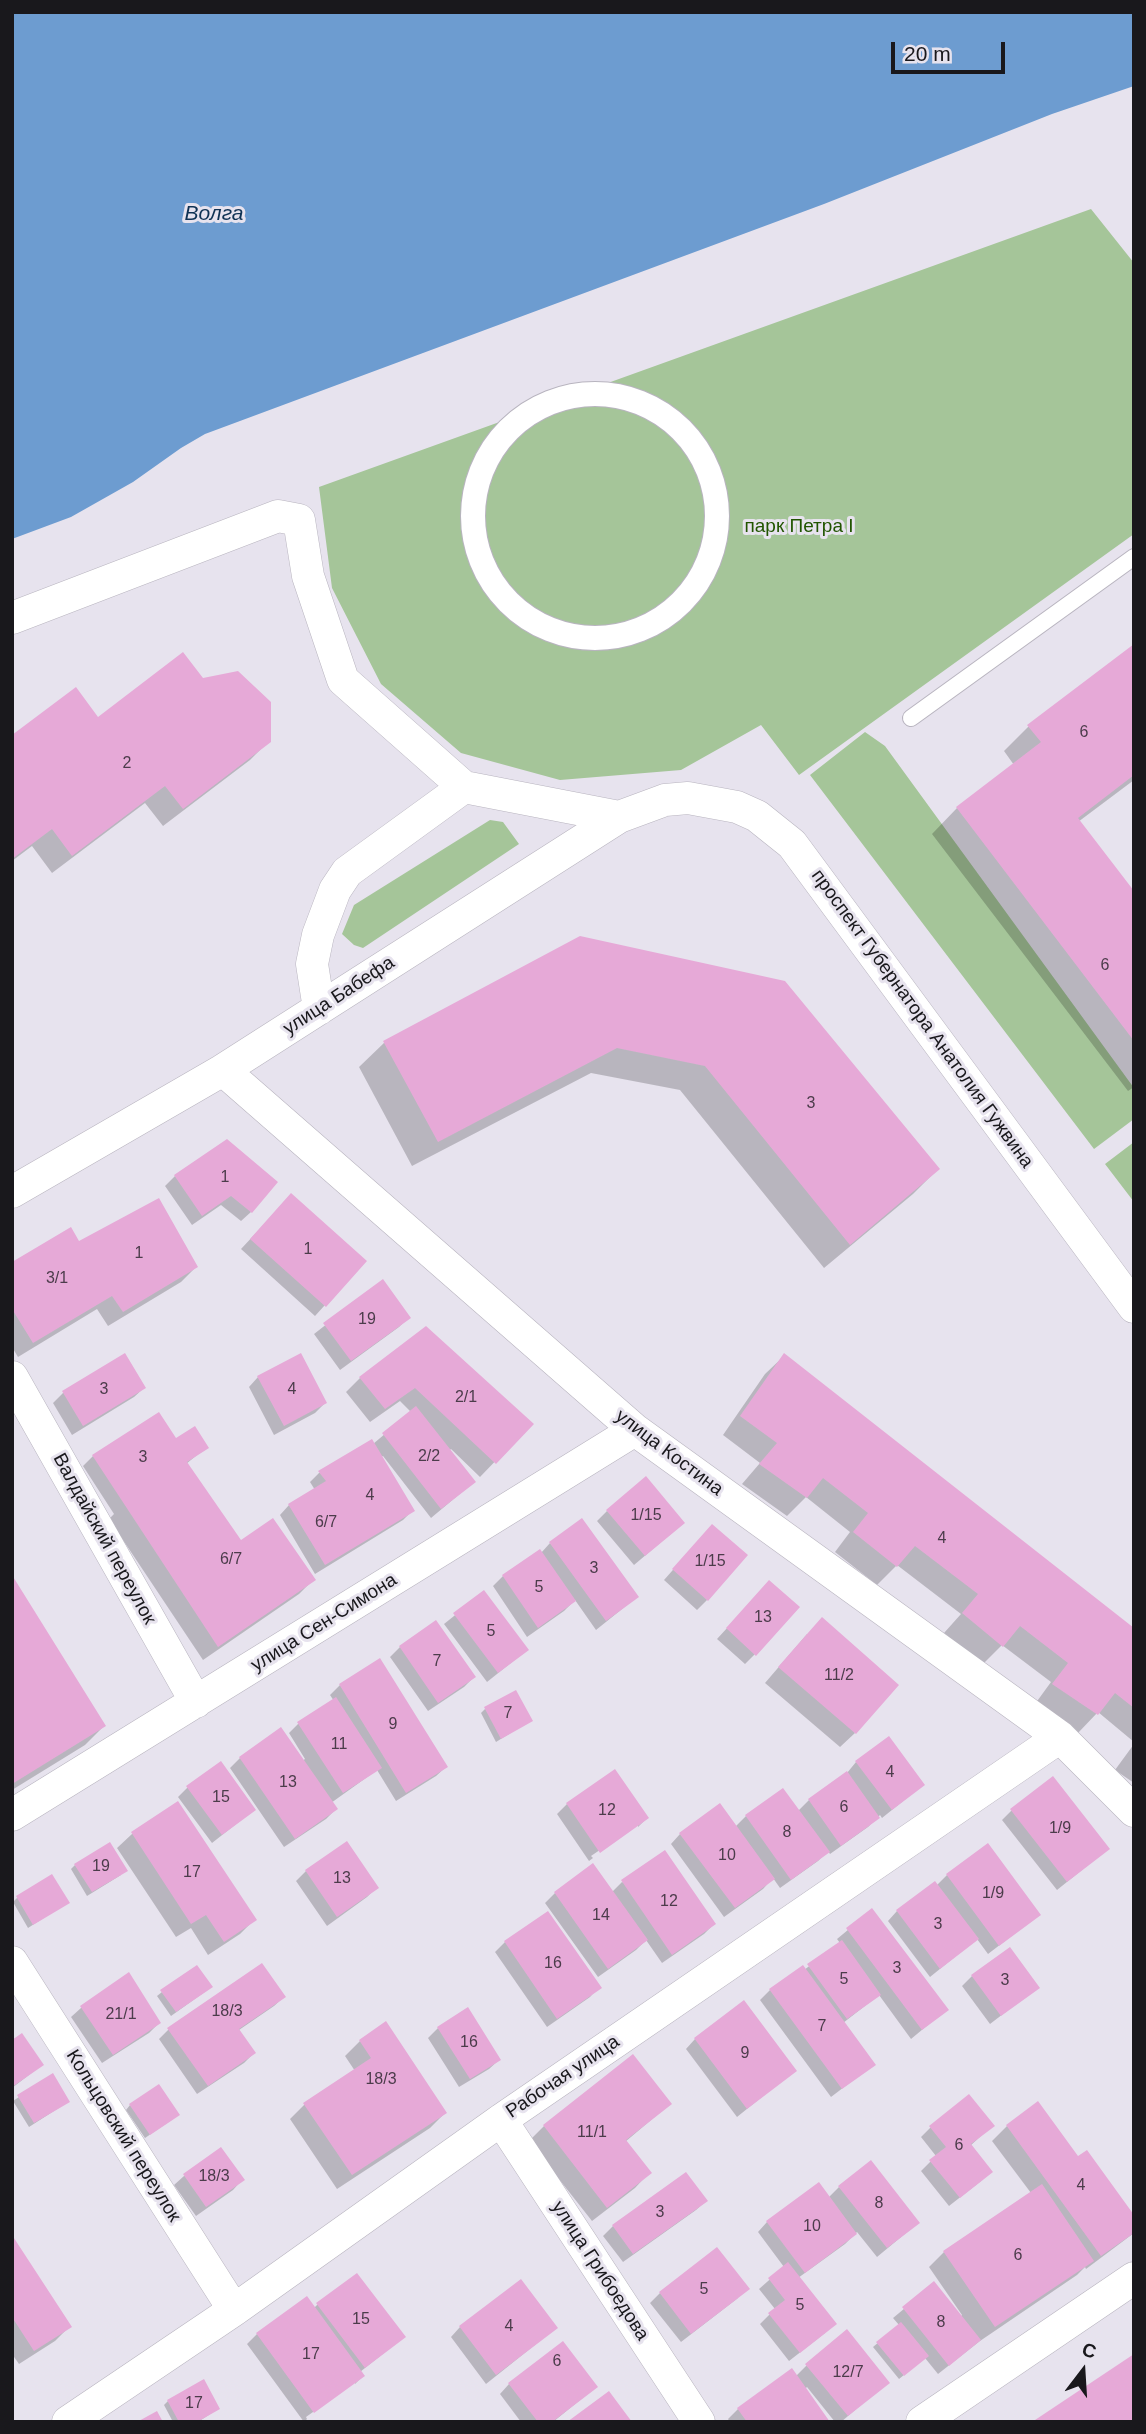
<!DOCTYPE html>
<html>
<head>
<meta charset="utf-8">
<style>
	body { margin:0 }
	#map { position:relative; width:1146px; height:2434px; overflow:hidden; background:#e7e3ee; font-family:Helvetica,sans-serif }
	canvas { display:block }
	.frame { position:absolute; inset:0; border:14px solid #19181c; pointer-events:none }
	.north { position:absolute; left:1048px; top:2336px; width:70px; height:70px; -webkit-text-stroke:5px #e7e3ee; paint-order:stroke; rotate:17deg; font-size:19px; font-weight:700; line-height:28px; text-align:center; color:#19181c }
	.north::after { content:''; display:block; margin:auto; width:24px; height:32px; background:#19181c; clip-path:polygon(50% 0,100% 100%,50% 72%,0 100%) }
	.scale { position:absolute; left:891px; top:42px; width:114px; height:32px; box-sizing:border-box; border:4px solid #19181c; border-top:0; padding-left:9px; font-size:21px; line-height:24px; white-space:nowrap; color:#19181c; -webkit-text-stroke:5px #e7e3ee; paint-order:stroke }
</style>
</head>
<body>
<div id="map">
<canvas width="1146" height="2434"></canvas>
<div class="frame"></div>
<div class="north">С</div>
<div class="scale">20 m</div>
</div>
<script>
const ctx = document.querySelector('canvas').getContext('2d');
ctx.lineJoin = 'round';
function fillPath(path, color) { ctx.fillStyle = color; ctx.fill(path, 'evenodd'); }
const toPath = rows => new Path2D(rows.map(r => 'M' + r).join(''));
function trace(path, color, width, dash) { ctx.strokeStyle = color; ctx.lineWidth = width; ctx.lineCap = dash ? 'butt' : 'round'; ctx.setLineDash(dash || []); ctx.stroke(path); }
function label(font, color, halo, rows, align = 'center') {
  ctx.font = font + ' Helvetica,sans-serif'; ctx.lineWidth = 6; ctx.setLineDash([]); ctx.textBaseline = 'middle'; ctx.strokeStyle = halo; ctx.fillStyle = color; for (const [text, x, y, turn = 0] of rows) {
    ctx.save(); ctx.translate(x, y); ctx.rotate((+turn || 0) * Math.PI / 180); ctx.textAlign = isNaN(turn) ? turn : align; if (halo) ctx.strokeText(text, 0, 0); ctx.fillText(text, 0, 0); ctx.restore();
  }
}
fillPath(toPath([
	[1091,209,1134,263,1134,534,799,775,761,725,681,770,560,780,461,753,381,684,332,588,319,487],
	[865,732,885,746,1134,1088,1134,1119,1094,1149,810,775],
	[490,820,503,822,519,844,363,948,354,945,342,934,354,905],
	[1134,1142,1134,1202,1105,1164]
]), '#a5c599');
fillPath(toPath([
	[12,12,1134,12,1134,86,1052,114,824,204,205,434,181,448,133,482,71,517,12,539]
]), '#6d9cd0');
fillPath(toPath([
	[1134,646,1134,780,1078,822,1134,894,1134,1087,1128,1091,932,834,957,808,1014,765,1004,751,1029,726],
	[203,680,269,741,250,760,163,826,145,803,52,873,32,846,12,861,12,737,98,719],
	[580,938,938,1169,913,1194,824,1268,680,1090,591,1073,412,1166,359,1067,385,1042],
	[227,1141,251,1212,241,1221,221,1205,192,1225,165,1186,175,1176],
	[282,1205,365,1261,315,1316,241,1249],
	[79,1243,196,1267,181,1282,108,1326,97,1309,18,1357,12,1347,12,1264],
	[382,1281,408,1318,399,1327,340,1370,314,1334],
	[426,1328,531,1424,480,1477,451,1449,449,1451,474,1482,431,1518,383,1456,381,1457,413,1510,403,1520,315,1574,280,1515,289,1505,315,1490,310,1482,319,1473,373,1444,411,1412,400,1401,370,1422,346,1392,360,1378],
	[124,1356,144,1388,134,1397,72,1435,53,1403,63,1393],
	[784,1356,1134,1630,1134,1742,1098,1712,1078,1733,1035,1704,1051,1682,1002,1645,983,1664,944,1633,961,1614,897,1565,877,1585,835,1552,850,1532,806,1497,787,1516,742,1484,760,1463,723,1435,765,1374],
	[258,1377,325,1403,315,1413,274,1435,249,1387],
	[159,1414,175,1440,207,1447,186,1464,241,1542,314,1579,299,1594,203,1660,109,1519,114,1514,83,1466,93,1456],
	[607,1511,673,1532,634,1565,597,1521],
	[703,1536,707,1600,697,1610,664,1580],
	[550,1543,637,1597,596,1630,575,1600,564,1611,527,1637,493,1586,503,1576,541,1553],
	[12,1579,104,1726,85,1745,12,1790],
	[484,1592,527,1650,487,1682,444,1624],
	[760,1592,755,1654,745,1664,717,1639],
	[436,1622,474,1677,464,1687,428,1711,390,1657,400,1647],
	[807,1634,855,1733,840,1747,765,1683],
	[340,1685,446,1767,436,1776,396,1801,377,1770,331,1803,336,1809,326,1819,284,1847,230,1768,240,1758,302,1761,305,1759,289,1733,298,1724,334,1701,330,1695],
	[485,1709,530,1721,496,1742,481,1713],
	[1134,1744,1134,1783,1115,1770],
	[856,1762,923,1785,882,1818,880,1815,868,1827,830,1854,828,1851,818,1861,780,1888,773,1878,763,1889,724,1917,671,1844,680,1834,735,1827,746,1816,783,1790,798,1811,809,1800,847,1773],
	[615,1771,647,1818,638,1827,638,1824,591,1856,593,1858,589,1861,557,1814,567,1804],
	[188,1787,254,1810,212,1843,178,1797],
	[178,1804,254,1920,240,1934,208,1955,191,1928,176,1937,117,1848,132,1834],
	[1012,1810,1108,1849,1057,1890,1002,1820],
	[346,1843,377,1887,367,1897,327,1926,296,1881,306,1871],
	[988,1845,1039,1915,988,1954,977,1939,930,1977,888,1921,897,1911,936,1886,947,1875],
	[75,1865,121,1875,87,1896,71,1869],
	[622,1882,714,1924,704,1934,662,1963,646,1940,636,1950,598,1977,545,1903,555,1893,612,1892],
	[17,1898,67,1903,28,1928,13,1902],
	[872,1910,946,2010,911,2039,879,1995,843,2023,873,2065,831,2097,760,2000,770,1990,804,1970,840,1943,837,1939],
	[548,1913,599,1987,590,1997,547,2027,495,1952,505,1942],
	[129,1975,159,2023,149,2033,102,2063,71,2017,81,2008],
	[972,1976,1037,1988,990,2024,962,1986],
	[206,1991,171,2016,157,1996,162,1992],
	[284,1997,274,2006,239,2030,254,2053,244,2063,197,2094,159,2039,169,2029],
	[467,2010,499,2060,489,2069,459,2087,428,2038,438,2028],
	[695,2039,794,2071,737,2117,686,2049],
	[360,2041,445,2113,430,2128,337,2189,290,2119,305,2104,355,2071,345,2056],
	[12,2042,42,2065,12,2088],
	[633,2057,670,2104,625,2142,649,2173,635,2188,592,2221,529,2141,544,2126],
	[52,2075,68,2102,29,2127,13,2101],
	[1037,2103,1134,2233,1086,2269,1085,2267,1077,2275,980,2341,938,2374,925,2358,899,2379,873,2347,899,2325,893,2318,934,2284,960,2317,962,2315,929,2267,944,2252,1031,2193,992,2141,1007,2126],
	[130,2105,173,2119,145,2138,126,2110],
	[992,2126,970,2146,981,2181,949,2206,921,2171,936,2156,921,2137,931,2127],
	[686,2174,706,2201,696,2210,623,2262,603,2236,613,2226],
	[184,2176,242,2180,233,2190,196,2216,174,2185],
	[839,2187,918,2223,877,2257,857,2232,845,2244,798,2278,825,2333,789,2361,760,2324,775,2309,759,2289,784,2267,758,2232,767,2222,828,2198],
	[12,2238,70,2326,55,2341,19,2364,12,2354],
	[660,2293,738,2298,681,2342,650,2303],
	[318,2304,404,2337,360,2372,363,2376,355,2384,355,2382,306,2417,307,2419,304,2422,247,2344,257,2334,314,2308],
	[460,2327,556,2328,486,2384,451,2337],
	[807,2365,888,2382,841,2422,835,2422,807,2387,805,2389,828,2422,730,2422,728,2419,738,2409,792,2371,796,2376],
	[509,2384,596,2387,553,2422,521,2422,500,2394],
	[168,2401,218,2409,198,2422,173,2422,164,2405]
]), '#0003');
fillPath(toPath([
	[1134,644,1134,775,1078,818,1134,891,1134,1041,956,807,1041,742,1027,725],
	[183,652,203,678,238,671,271,702,271,742,183,809,165,786,72,856,52,829,12,859,12,735,76,687,98,717],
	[580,936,785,981,940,1169,850,1245,705,1066,617,1048,438,1142,383,1041],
	[227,1139,278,1182,252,1213,231,1196,202,1216,174,1175],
	[291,1193,367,1261,326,1307,250,1239],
	[159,1198,198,1267,123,1312,112,1296,33,1343,12,1309,12,1262,71,1227,79,1241],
	[383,1279,411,1318,351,1361,323,1323],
	[426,1326,534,1424,496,1464,415,1388,385,1409,359,1377],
	[125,1353,146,1388,83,1426,62,1391],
	[301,1353,327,1403,284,1426,257,1376],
	[784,1353,1134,1628,1134,1708,1115,1693,1098,1715,1052,1684,1068,1663,1020,1626,1003,1647,962,1613,978,1594,915,1546,897,1567,853,1532,868,1513,823,1478,807,1498,759,1464,777,1443,740,1416],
	[416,1406,476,1482,441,1509,382,1433],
	[159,1412,176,1438,195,1426,209,1448,187,1462,241,1540,273,1518,316,1580,218,1647,92,1455],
	[372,1439,415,1511,325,1565,288,1504,326,1481,318,1471],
	[646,1476,685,1523,645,1556,606,1510],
	[582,1518,639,1597,606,1621,549,1542],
	[712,1524,748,1555,708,1601,672,1569],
	[540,1549,576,1601,538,1628,502,1575],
	[12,1575,106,1726,12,1784],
	[769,1580,800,1607,756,1656,726,1628],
	[484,1590,529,1650,498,1673,453,1613],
	[822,1617,899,1685,856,1734,778,1667],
	[436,1620,476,1677,438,1703,399,1646],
	[380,1658,448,1767,406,1793,339,1684],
	[516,1690,533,1721,501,1739,484,1707],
	[336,1697,382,1768,343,1793,297,1722],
	[281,1727,338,1809,295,1839,239,1757],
	[889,1736,925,1785,892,1810,855,1761],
	[221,1761,256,1810,222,1835,186,1786],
	[615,1769,649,1818,600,1853,566,1803],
	[847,1771,880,1818,841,1846,808,1799],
	[1053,1776,1110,1849,1067,1882,1010,1809],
	[783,1788,830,1852,791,1880,745,1815],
	[178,1801,257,1920,224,1942,206,1915,191,1924,131,1832],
	[720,1803,775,1879,735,1908,679,1833],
	[347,1841,379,1888,337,1917,305,1870],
	[110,1842,128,1871,92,1892,74,1864],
	[988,1843,1041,1915,999,1946,946,1874],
	[665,1850,716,1924,672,1955,621,1880],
	[593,1863,648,1940,608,1969,554,1892],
	[52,1874,70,1903,33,1925,16,1896],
	[935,1881,979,1939,940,1969,896,1910],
	[872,1908,949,2010,922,2030,846,1928],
	[548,1911,602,1988,557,2019,504,1941],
	[842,1940,881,1995,847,2019,807,1964],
	[1010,1947,1040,1988,1001,2016,971,1975],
	[262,1963,286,1997,239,2029,256,2053,208,2086,167,2028],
	[197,1965,213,1987,176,2012,160,1990],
	[803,1965,876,2065,842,2089,769,1989],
	[129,1972,161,2023,113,2055,80,2006],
	[744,2000,797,2071,747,2109,694,2038],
	[468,2007,501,2060,470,2079,437,2027],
	[386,2021,447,2113,352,2175,303,2103,371,2058,359,2040],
	[22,2033,44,2065,12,2087,12,2040],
	[633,2054,672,2104,626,2140,652,2173,607,2208,543,2125],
	[53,2073,70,2102,34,2123,17,2095],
	[159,2084,180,2115,150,2135,129,2104],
	[969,2094,995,2126,971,2144,993,2172,960,2198,929,2160,946,2147,929,2126],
	[1038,2101,1078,2156,1087,2150,1134,2215,1134,2233,1101,2256,1006,2125],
	[221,2147,245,2180,206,2207,183,2174],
	[871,2160,920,2223,887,2248,838,2186],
	[686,2172,708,2201,633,2254,612,2225],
	[819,2182,857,2234,805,2273,766,2221],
	[1042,2184,1094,2261,995,2327,943,2251],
	[12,2235,72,2327,34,2351,12,2317],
	[717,2247,750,2289,691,2334,659,2292],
	[788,2262,837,2324,800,2353,768,2313,785,2300,768,2278],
	[357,2273,406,2337,365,2368,316,2303],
	[521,2279,558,2328,496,2375,459,2326],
	[934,2281,981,2340,949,2366,902,2307],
	[307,2296,365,2376,314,2413,256,2333],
	[901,2322,929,2356,904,2376,876,2342],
	[847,2329,890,2383,848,2416,805,2364],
	[563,2341,598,2387,552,2422,538,2422,508,2383],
	[1134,2354,1134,2422,1032,2422],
	[792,2368,830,2422,747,2422,737,2408],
	[204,2379,220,2409,197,2422,179,2422,167,2400],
	[609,2391,632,2422,567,2422],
	[157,2411,163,2422,137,2422]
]), '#e6a9d7');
const service = toPath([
	[911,718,1134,557]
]);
const pedestrian = toPath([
	'473 516a122 122 0 1 1 244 0a122 122 0 1 1-244 0Z'
]);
const minor = toPath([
	[12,618,278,516,299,520,308,576,343,680,464,787,619,817],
	[319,1009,312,964,318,935,335,890,347,872,464,787],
	[223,1070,635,1430,1060,1737,1134,1811],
	[12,1192,223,1070,619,817,665,800,688,798,737,807,757,816,792,844,1134,1307],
	[12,1377,196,1702],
	[12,1815,635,1430],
	[12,1962,234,2310],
	[501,2120,699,2422],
	[68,2422,234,2310,501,2120,1060,1737],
	[922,2422,1134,2278]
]);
trace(service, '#b8b4bf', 18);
trace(pedestrian, '#b8b4bf', 26);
trace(minor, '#b8b4bf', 33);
trace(service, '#fff', 16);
trace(pedestrian, '#fff', 24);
trace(minor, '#fff', 32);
label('16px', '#4c3c4b', null, [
	["6",1084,733],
	["2",127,764],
	["6",1105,966],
	["3",811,1104],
	["1",225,1178],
	["1",308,1250],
	["1",139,1254],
	["3/1",57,1279],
	["19",367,1320],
	["3",104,1390],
	["4",292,1390],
	["2/1",466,1398],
	["2/2",429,1457],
	["3",143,1458],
	["4",370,1496],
	["1/15",646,1516],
	["6/7",326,1523],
	["4",942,1539],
	["6/7",231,1560],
	["1/15",710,1562],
	["3",594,1569],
	["5",539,1588],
	["13",763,1618],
	["5",491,1632],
	["7",437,1662],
	["11/2",839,1676],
	["7",508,1714],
	["9",393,1725],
	["11",339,1745],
	["4",890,1773],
	["13",288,1783],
	["15",221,1798],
	["6",844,1808],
	["12",607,1811],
	["1/9",1060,1829],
	["8",787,1833],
	["10",727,1856],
	["19",101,1867],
	["17",192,1873],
	["13",342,1879],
	["1/9",993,1894],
	["12",669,1902],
	["14",601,1916],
	["3",938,1925],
	["16",553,1964],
	["3",897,1969],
	["5",844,1980],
	["3",1005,1981],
	["18/3",227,2012],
	["21/1",121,2015],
	["7",822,2027],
	["16",469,2043],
	["9",745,2054],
	["18/3",381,2080],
	["11/1",592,2133],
	["6",959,2146],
	["18/3",214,2177],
	["4",1081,2186],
	["8",879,2204],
	["3",660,2213],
	["10",812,2227],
	["6",1018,2256],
	["5",704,2290],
	["5",800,2306],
	["15",361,2320],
	["8",941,2323],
	["4",509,2327],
	["17",311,2355],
	["6",557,2362],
	["12/7",848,2373],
	["17",194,2404]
]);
label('19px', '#215500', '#e7e3ee', [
	["парк Петра I",799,527]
]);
label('19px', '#19181c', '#e7e3ee', [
	["улица Бабефа",339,996,-33],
	["проспект Губернатора Анатолия Гужвина",922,1019,54],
	["улица Костина",669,1453,37],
	["Валдайский переулок",104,1539,61],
	["улица Сен-Симона",324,1623,-32],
	["Рабочая улица",563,2077,-34],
	["Кольцовский переулок",123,2136,58],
	["улица Грибоедова",600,2271,57]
]);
label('italic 21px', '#0f3254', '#e7e3ee', [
	["Волга",214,214]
]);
</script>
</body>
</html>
